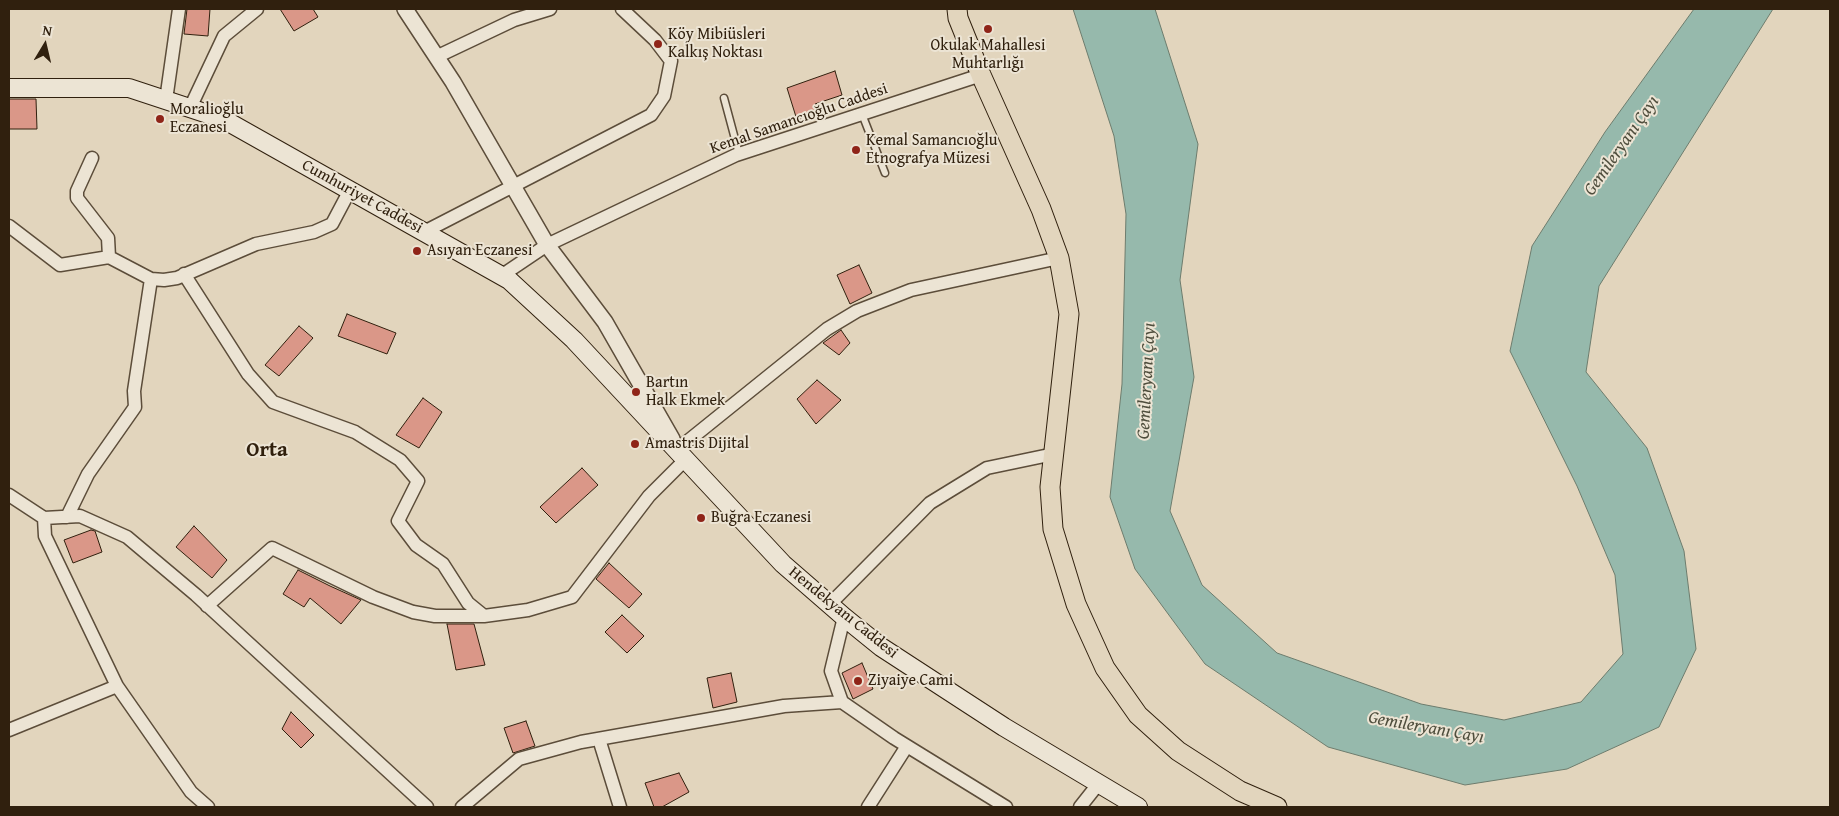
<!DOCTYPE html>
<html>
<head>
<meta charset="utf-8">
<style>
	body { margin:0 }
	#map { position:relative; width:1839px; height:816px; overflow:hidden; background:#e2d5bd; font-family:"Gentium Book Plus",serif }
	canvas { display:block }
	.frame { position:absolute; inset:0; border:10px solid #30200e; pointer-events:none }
	.north { position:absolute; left:20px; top:20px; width:50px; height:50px; -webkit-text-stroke:4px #ece4d4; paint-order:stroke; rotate:9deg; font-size:14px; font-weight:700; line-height:20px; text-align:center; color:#30200e }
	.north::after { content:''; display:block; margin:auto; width:18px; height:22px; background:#30200e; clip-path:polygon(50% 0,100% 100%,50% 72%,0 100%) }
</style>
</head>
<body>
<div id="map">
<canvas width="1839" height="816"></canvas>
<div class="frame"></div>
<div class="north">N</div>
</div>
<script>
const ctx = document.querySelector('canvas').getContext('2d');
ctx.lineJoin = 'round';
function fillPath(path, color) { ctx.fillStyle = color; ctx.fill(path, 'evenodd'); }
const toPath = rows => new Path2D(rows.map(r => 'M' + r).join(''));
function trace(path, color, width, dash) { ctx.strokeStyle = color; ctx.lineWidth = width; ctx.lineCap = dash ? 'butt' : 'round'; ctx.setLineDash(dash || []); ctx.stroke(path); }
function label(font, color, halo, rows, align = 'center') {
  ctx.font = font + ' "Gentium Book Plus",serif'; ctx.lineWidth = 4; ctx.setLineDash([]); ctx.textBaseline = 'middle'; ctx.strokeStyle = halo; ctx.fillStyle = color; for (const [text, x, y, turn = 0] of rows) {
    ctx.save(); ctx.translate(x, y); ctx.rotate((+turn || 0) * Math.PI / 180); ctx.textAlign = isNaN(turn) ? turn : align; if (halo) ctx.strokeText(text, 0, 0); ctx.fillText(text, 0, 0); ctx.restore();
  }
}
const water = toPath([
	[1073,9,1155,9,1198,144,1180,280,1194,377,1170,511,1202,585,1277,653,1421,704,1504,720,1581,702,1623,654,1615,575,1577,486,1510,351,1532,246,1605,132,1694,9,1773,9,1599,286,1586,372,1647,448,1684,551,1696,649,1659,727,1567,769,1465,785,1328,747,1205,664,1135,569,1110,497,1122,384,1126,214,1114,136,1073,9]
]);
fillPath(water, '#96b9ac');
trace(water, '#6d7c6d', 1);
const building = toPath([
	[187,9,210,9,208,36,184,34,187,9],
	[280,9,313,9,318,17,294,31,280,9],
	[835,71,842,95,815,104,818,113,797,120,787,88,835,71],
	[9,99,36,99,37,129,9,129,9,99],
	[859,265,872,293,850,304,837,275,859,265],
	[347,314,396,333,387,354,338,336,347,314],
	[299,326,313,338,279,376,265,365,299,326],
	[841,330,850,343,839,355,823,343,841,330],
	[817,380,841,400,816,424,797,399,817,380],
	[423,398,442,412,419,448,396,435,423,398],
	[582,468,598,485,556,523,540,507,582,468],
	[194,526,227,560,212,578,176,547,194,526],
	[91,530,95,531,102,552,73,563,64,540,91,530],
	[609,563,642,594,629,608,596,579,609,563],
	[298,570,330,586,361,600,341,624,310,598,304,607,283,594,298,570],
	[622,615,644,636,627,653,605,632,622,615],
	[447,624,474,624,485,665,456,670,447,624],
	[862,663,873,689,853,699,842,673,862,663],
	[731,673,737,702,713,708,707,678,731,673],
	[291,712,314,735,301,748,282,729,291,712],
	[526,721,535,746,513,753,504,728,526,721],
	[679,773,689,792,662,807,654,807,645,783,679,773]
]);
fillPath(building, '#da9788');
trace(building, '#30200e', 1);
const service = toPath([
	[724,98,739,154],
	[862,114,885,173]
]);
const minor = toPath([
	[436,57,514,20,550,9],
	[166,100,179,9],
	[190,108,224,36,257,9],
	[92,158,77,191,77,198,108,238,109,257],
	[9,226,60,265,109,257,151,279,164,280,177,278,256,244,314,232,332,224,350,190],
	[424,232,651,115,664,96,671,61,655,40,622,9],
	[184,274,248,374,273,402,355,432,400,460,418,481,398,521,416,545,443,564,468,603,484,616,528,610,572,597,649,496,686,459],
	[501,276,547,245,736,155,981,75],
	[678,449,827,329,857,311,911,290,1059,258],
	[9,495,44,518,80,516,127,537,196,595,427,807],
	[67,517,88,474,135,407,134,391,151,279],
	[830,604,930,503,987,468,1054,454],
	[207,606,272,548,373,597,413,612,435,616,484,616],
	[844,617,831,671,842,702,894,738,1006,807],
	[117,686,191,792,208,807],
	[9,730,117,686,45,536,44,518],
	[599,739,620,807],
	[462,807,519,759,581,742,784,706,842,702],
	[868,807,907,746],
	[1080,807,1099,783]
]);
const tertiary = toPath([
	[405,9,453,82,547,245,605,322,672,439]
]);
const secondary = toPath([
	[9,88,129,88,223,119,509,280,574,340,783,564,844,617,881,647,1004,727,1138,807]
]);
const primary = toPath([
	[957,9,958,18,981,75,1041,209,1059,258,1069,314,1050,487,1053,529,1076,604,1105,668,1138,715,1178,751,1240,791,1277,807]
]);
trace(service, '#5c4d3a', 9);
trace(minor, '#5c4d3a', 15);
trace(tertiary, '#5c4d3a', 18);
trace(secondary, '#30200e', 20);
trace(primary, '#30200e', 21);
trace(service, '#ece4d4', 6);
trace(minor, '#ece4d4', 12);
trace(tertiary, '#ece4d4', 15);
trace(secondary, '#ece4d4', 18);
trace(primary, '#e2d5bd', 19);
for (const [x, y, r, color] of [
	[988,29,5,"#8f2418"],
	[658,44,5,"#8f2418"],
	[160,119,5,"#8f2418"],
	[856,150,5,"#8f2418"],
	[417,251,5,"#8f2418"],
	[636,392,5,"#8f2418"],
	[635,444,5,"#8f2418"],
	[701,518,5,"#8f2418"],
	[858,681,5,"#8f2418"]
]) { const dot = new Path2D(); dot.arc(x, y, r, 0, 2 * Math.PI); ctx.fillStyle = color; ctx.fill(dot); trace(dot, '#ece4d4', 2); }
label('16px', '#30200e', '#ece4d4', [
	["Köy Mibiüsleri",668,35],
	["Kalkış Noktası",668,53],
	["Okulak Mahallesi",988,46,"center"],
	["Muhtarlığı",988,64,"center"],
	["Moralioğlu",170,110],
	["Eczanesi",170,128],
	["Kemal Samancıoğlu",866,141],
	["Etnografya Müzesi",866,159],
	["Asıyan Eczanesi",427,251],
	["Bartın",646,383],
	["Halk Ekmek",646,401],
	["Amastris Dijital",645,444],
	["Buğra Eczanesi",711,518],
	["Ziyaiye Cami",868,681]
], 'left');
label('16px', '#30200e', '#ece4d4', [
	["Kemal Samancıoğlu Caddesi",799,119,-19],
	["Cumhuriyet Caddesi",362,197,29],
	["Hendekyanı Caddesi",843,613,39]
]);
label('italic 18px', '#4f4e3d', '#ece4d4', [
	["Gemileryanı Çayı",1622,146,-55],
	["Gemileryanı Çayı",1147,381,-87],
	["Gemileryanı Çayı",1426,728,10]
]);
label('bold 21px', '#30200e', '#ece4d4', [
	["Orta",267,451]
]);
</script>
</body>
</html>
